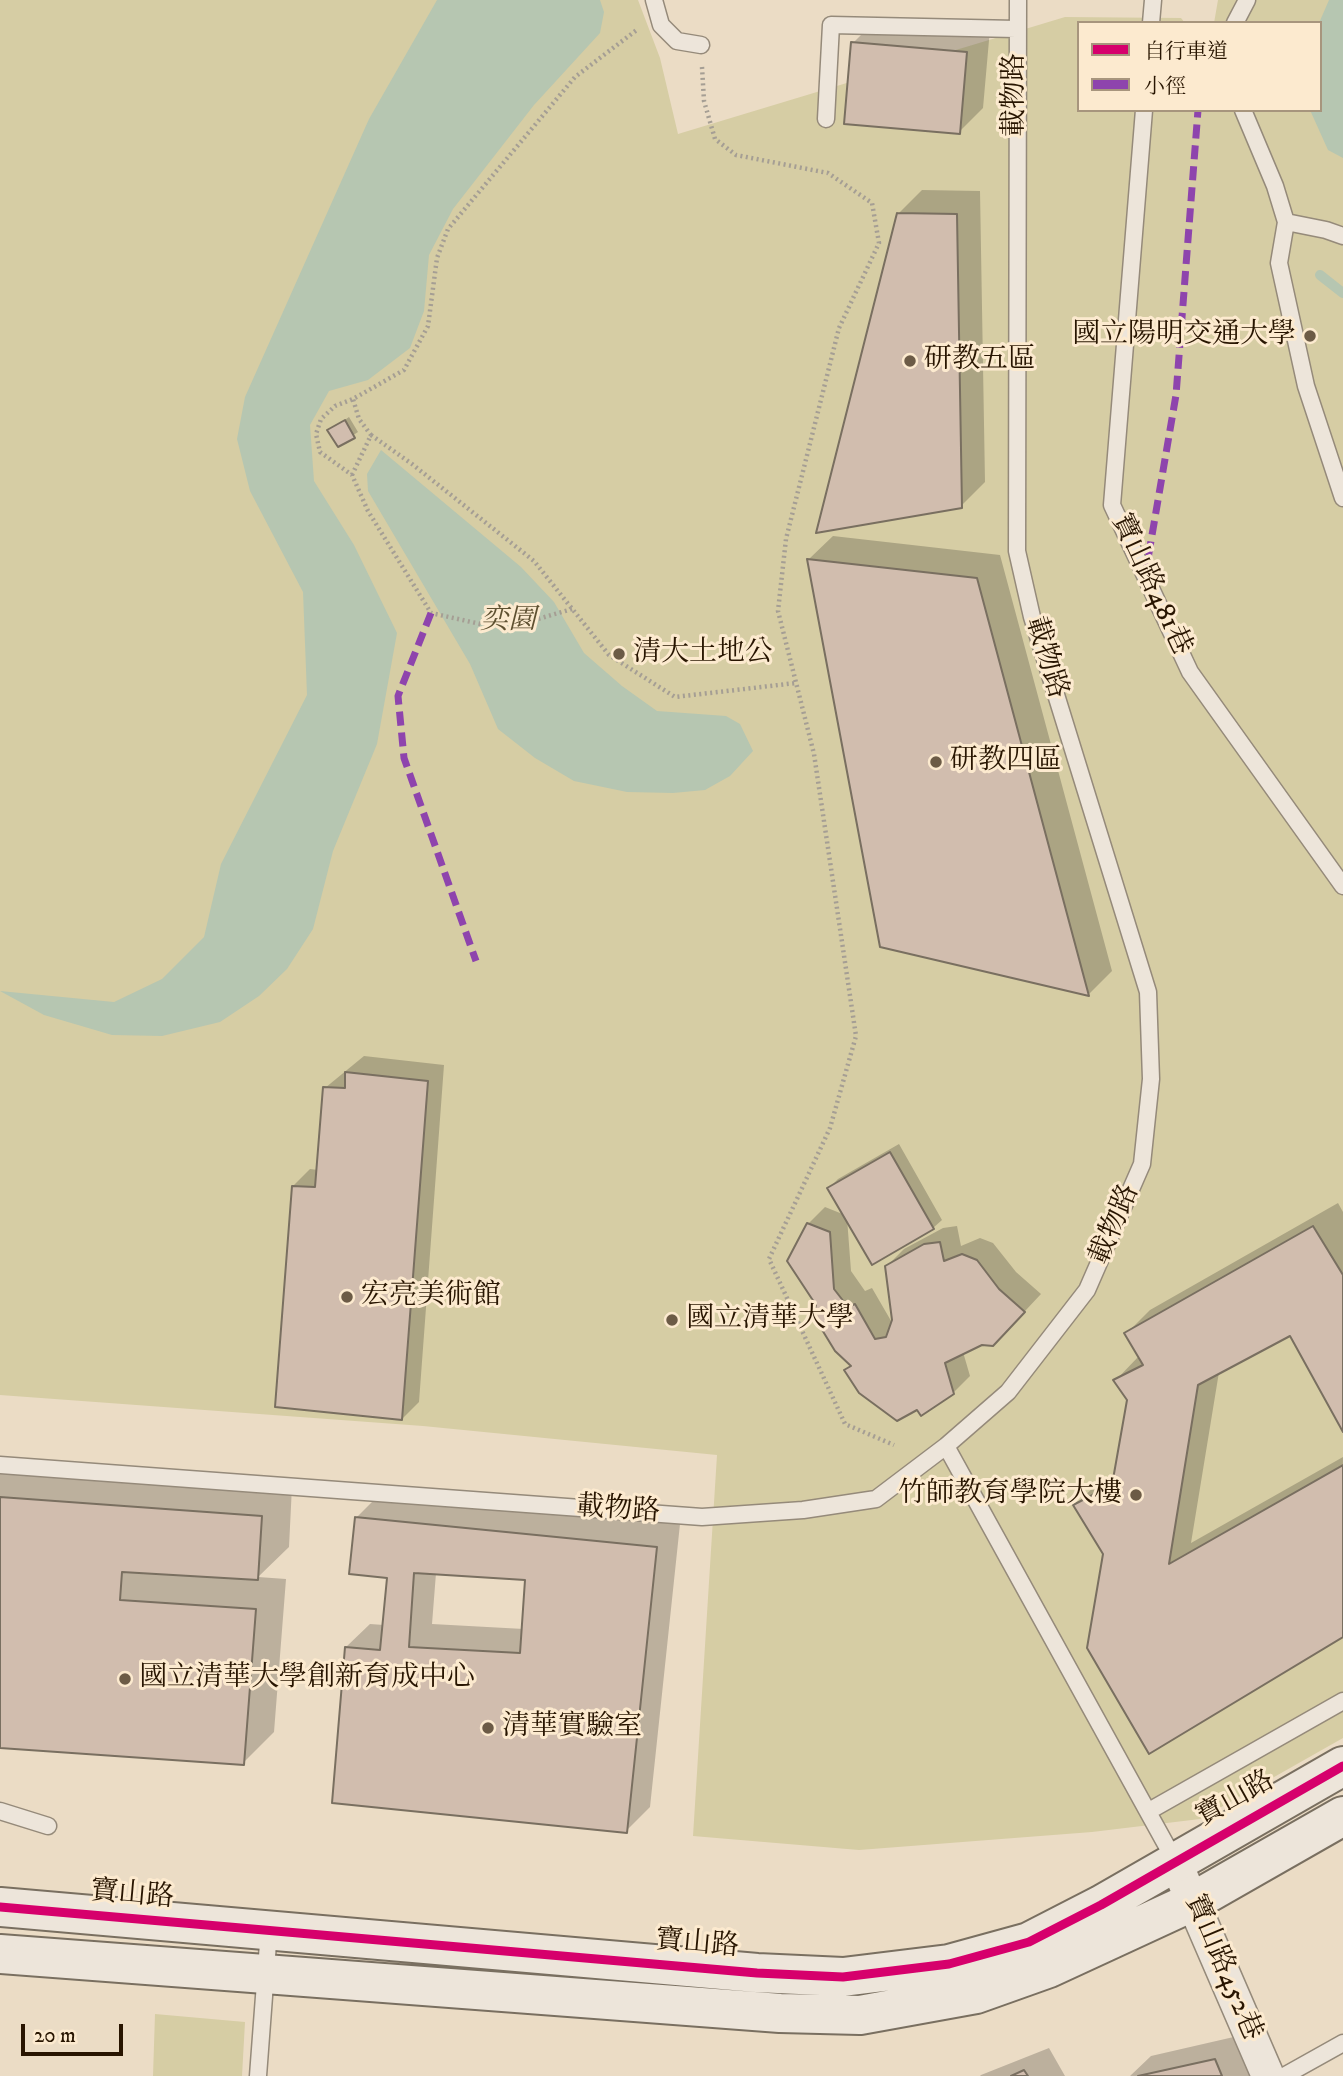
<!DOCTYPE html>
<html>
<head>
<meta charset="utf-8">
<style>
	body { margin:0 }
	#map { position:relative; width:1343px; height:2076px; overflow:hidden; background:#ebdcc5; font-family:"IM FELL DW Pica","Noto Serif TC",serif }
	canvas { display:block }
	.legend { position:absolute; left:1077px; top:21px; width:245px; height:91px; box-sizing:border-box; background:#fceacf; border:2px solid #a7957d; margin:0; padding:9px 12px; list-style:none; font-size:21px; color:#281501 }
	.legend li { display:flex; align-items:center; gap:14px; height:35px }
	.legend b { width:35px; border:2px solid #a7957d }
	.scale { position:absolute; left:21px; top:2024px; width:102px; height:32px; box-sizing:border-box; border:4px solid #281501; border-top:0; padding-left:9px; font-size:21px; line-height:24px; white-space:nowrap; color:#281501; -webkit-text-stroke:5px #fceacf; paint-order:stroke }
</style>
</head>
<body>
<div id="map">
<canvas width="1343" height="2076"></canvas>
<ul class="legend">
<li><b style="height:9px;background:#d6006c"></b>自行車道</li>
<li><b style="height:9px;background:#8e44ad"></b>小徑</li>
</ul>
<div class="scale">20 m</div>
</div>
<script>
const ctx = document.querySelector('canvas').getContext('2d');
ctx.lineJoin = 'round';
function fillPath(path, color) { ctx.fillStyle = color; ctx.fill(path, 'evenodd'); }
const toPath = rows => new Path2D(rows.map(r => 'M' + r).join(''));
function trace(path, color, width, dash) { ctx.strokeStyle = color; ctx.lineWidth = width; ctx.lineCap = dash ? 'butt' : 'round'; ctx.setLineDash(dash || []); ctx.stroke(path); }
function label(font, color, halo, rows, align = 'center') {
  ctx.font = font + ' "IM FELL DW Pica","Noto Serif TC",serif'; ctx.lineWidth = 6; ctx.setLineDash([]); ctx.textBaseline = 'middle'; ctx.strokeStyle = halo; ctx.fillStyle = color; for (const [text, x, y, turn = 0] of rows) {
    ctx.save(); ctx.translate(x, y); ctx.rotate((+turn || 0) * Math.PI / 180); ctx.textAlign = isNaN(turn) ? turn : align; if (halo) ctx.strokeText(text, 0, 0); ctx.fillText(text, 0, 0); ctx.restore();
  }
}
fillPath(toPath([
	[0,0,638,0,660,58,678,134,1065,17,1181,18,1185,23,1079,23,1079,110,1320,110,1320,23,1214,23,1218,0,1343,0,1343,1738,1200,1819,1092,1832,859,1850,693,1836,717,1455,423,1426,0,1395],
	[155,2014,245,2022,242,2076,153,2076]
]), '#d6cda4');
fillPath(toPath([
	[437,0,600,0,604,12,600,33,534,105,453,209,429,255,424,311,410,348,368,380,329,391,310,425,314,481,354,545,397,633,377,744,333,851,313,929,287,969,259,996,220,1022,162,1036,112,1035,44,1015,0,991,114,1002,162,979,204,937,221,864,307,695,303,592,250,491,237,439,245,397,369,119],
	[1329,0,1343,0,1343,158,1328,150,1310,110,1320,110,1319,23],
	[381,450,521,567,554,602,584,653,622,686,657,711,726,716,740,724,753,751,730,776,705,790,673,793,627,792,574,781,535,758,498,729,470,664,368,491,367,474]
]), '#b6c6b1');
fillPath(toPath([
	[877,19,990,29,983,108,959,132,853,43],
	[922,190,980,191,985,482,961,506,898,214],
	[349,417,358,432,338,445,330,430],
	[833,536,1000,555,1112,971,1089,994,881,945,809,559],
	[364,1056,444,1065,419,1402,402,1419,293,1186,310,1169,318,1170,325,1088],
	[899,1144,942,1220,933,1228,873,1263,847,1218,851,1271,865,1291,872,1288,894,1326,886,1267,904,1249,943,1228,957,1226,961,1246,980,1238,993,1243,1016,1272,1041,1294,1010,1327,963,1352,970,1376,953,1393,917,1407,847,1370,852,1364,818,1305,808,1224,825,1207,845,1215,829,1188,838,1179],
	[1338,1203,1343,1212,1343,1428,1290,1333,1219,1372,1191,1543,1343,1457,1343,1635,1105,1554,1075,1505,1099,1482,1116,1473,1129,1400,1115,1381,1139,1356,1126,1334,1150,1310],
	[0,1464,292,1486,289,1547,258,1577,286,1579,274,1732,243,1763,0,1746],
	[380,1494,680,1524,650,1807,626,1831,346,1647,370,1624,384,1625,389,1576,356,1518],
	[436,1573,527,1578,524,1629,432,1624],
	[1238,2036,1255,2076,1130,2076,1151,2056],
	[1049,2048,1065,2076,980,2076,981,2075]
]), '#0003');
trace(toPath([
	[1320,275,1343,293]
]), '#b6c6b1', 10);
const building = toPath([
	[851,42,967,52,960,134,844,124,851,42],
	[897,213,957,214,962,508,816,533,897,213],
	[345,420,355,438,338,447,327,430,345,420],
	[807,559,977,578,1089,996,880,947,807,559],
	[345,1072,428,1081,402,1420,275,1407,292,1186,315,1187,323,1087,345,1088,345,1072],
	[890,1152,934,1229,872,1265,827,1188,890,1152],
	[807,1223,830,1232,834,1289,848,1307,855,1304,875,1339,886,1337,892,1320,885,1266,924,1244,940,1242,944,1261,962,1254,977,1260,999,1289,1025,1312,993,1346,982,1345,945,1363,954,1394,921,1416,917,1410,897,1421,859,1393,844,1370,851,1366,835,1351,813,1315,816,1305,787,1261,807,1223],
	[1313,1226,1343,1275,1343,1432,1290,1336,1198,1385,1169,1564,1343,1465,1343,1637,1149,1754,1087,1648,1103,1554,1073,1505,1112,1485,1127,1400,1113,1380,1143,1365,1124,1333,1313,1226],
	[0,1497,262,1516,258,1580,122,1572,120,1600,256,1609,244,1765,0,1748,0,1497],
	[355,1517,657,1547,627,1833,332,1803,345,1647,380,1650,387,1578,349,1574,355,1517],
	[414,1573,525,1580,520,1653,409,1647,414,1573],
	[1215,2059,1222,2076,1138,2076,1215,2059],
	[1024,2070,1028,2076,1011,2076,1024,2070]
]);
fillPath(building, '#d1bdae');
trace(building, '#796f60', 2);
const lane = toPath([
	[654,0,661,25,677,41,701,45],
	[1151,23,1153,0],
	[1235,23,1247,0],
	[1144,110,1112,505,1190,672,1343,886],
	[1243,110,1275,186,1286,222,1279,263,1306,386,1343,498],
	[826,119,831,25,1016,29],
	[1286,222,1326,230,1343,236],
	[946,1446,1175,1861],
	[0,1465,702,1517,803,1510,876,1499,946,1446,1008,1392,1087,1290,1142,1164,1151,1079,1148,992,1032,617,1017,551,1018,0],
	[0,1811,48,1826],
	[1149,1811,1343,1701],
	[258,2076,269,1930],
	[1284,2076,1343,2043]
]);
const street = toPath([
	[1175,1861,1268,2076]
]);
const secondary = toPath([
	[0,1907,757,1973,843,1977,949,1964,1029,1942,1101,1905,1343,1766],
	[0,1954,780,2013,860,2015,976,1994,1049,1968,1194,1901,1343,1816]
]);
trace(lane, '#958a7a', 19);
trace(street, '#958a7a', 35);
trace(secondary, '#796f60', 42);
trace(toPath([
	[702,67,704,101,715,139,736,155,828,173,872,203,879,243,839,328,786,539,778,611,814,754,856,1036,830,1128,769,1259,845,1424,894,1445],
	[371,435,412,464,534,561,609,655,675,697,796,683],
	[352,475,371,435,359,419,353,399],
	[572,609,531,621,485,625,431,613,368,511,352,475,320,452,316,434,321,419,335,406,353,399,404,370,428,326,437,258,448,229,575,77,638,29]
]), '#a59e94', 4.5, [2, 3.5]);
trace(lane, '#ede5da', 16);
trace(street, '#ede5da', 32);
trace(secondary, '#ede5da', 38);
trace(toPath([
	[1145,576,1176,395,1198,110],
	[431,613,398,696,404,758,476,961]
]), '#8e44ad', 7, [14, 7]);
trace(toPath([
	[0,1907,757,1973,843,1977,949,1964,1029,1942,1101,1905,1343,1766]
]), '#d6006c', 9);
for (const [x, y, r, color] of [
	[1310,336,7,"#6c5b46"],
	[910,361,7,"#6c5b46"],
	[619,654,7,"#6c5b46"],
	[936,762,7,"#6c5b46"],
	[347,1297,7,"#6c5b46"],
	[672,1320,7,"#6c5b46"],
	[1136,1495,7,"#6c5b46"],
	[125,1679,7,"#6c5b46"],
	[488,1728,7,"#6c5b46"]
]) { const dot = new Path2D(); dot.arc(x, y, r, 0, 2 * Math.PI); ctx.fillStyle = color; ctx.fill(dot); trace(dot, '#fceacf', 2.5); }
label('28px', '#281501', '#fceacf', [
	["載物路",1016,95,-90],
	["寶山路481巷",1150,585,65],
	["載物路",1045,658,73],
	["載物路",1116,1225,-67],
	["載物路",618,1511,4],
	["寶山路",1236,1800,-29],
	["寶山路",132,1896,5],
	["寶山路",697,1945,5],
	["寶山路452巷",1222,1968,67]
]);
label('28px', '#281501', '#fceacf', [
	["國立陽明交通大學",1296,336,"right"],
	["研教五區",924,361],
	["清大土地公",633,654],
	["研教四區",950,762],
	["宏亮美術館",361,1297],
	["國立清華大學",686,1320],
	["竹師教育學院大樓",1122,1495,"right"],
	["國立清華大學創新育成中心",139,1679],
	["清華實驗室",502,1728]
], 'left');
label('italic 28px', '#5f5131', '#fceacf', [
	["奕園",508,622]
]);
</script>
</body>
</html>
